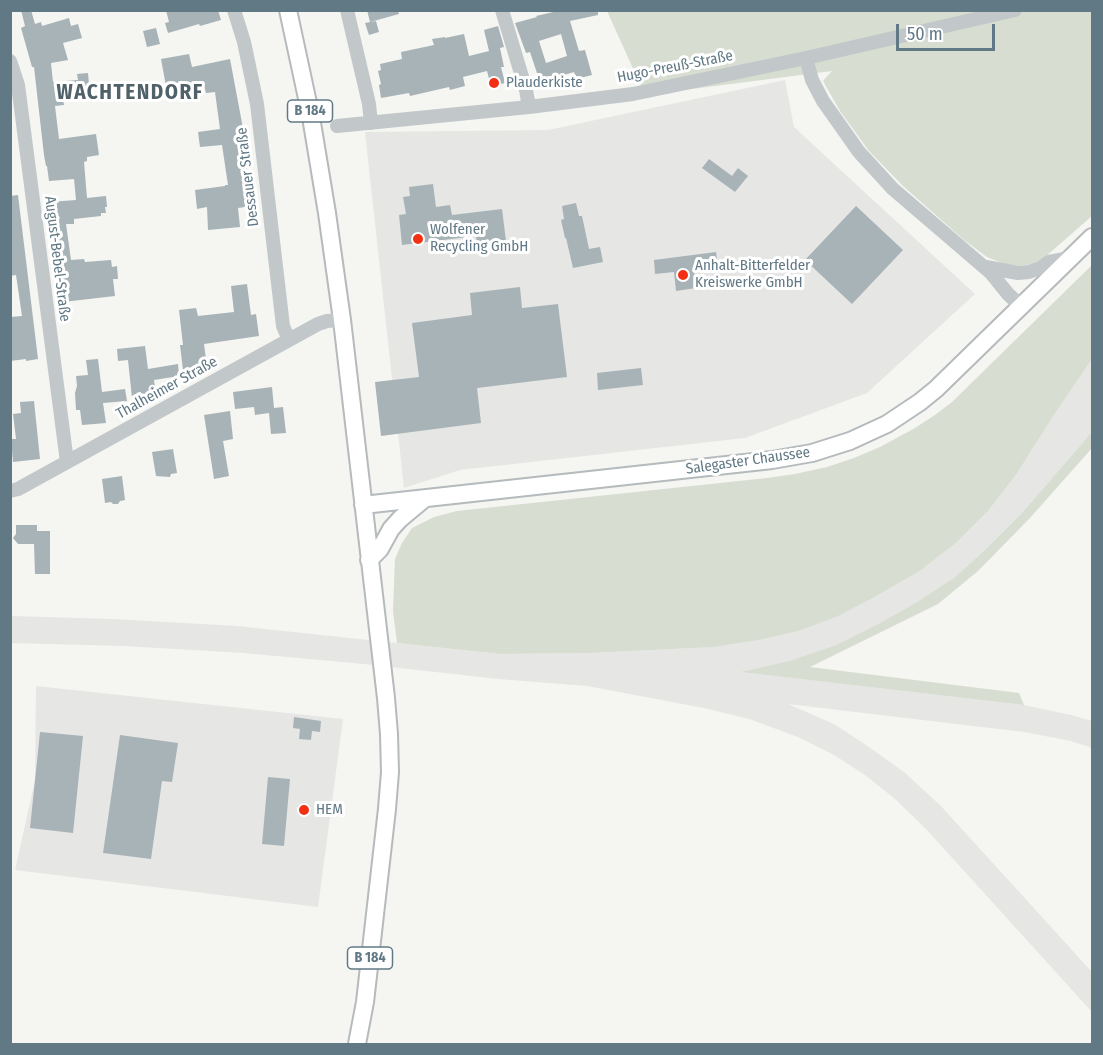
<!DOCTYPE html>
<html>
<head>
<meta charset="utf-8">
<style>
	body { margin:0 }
	#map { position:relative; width:1103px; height:1055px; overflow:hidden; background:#f5f5f1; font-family:"Fira Sans Condensed",sans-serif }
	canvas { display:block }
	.frame { position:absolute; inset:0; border:12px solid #617985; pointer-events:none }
	.scale { position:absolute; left:896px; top:24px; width:99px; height:27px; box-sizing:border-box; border:3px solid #617985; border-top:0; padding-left:8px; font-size:18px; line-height:21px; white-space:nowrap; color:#617985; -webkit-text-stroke:4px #fff; paint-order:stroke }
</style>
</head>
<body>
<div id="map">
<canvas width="1103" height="1055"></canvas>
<div class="frame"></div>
<div class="scale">50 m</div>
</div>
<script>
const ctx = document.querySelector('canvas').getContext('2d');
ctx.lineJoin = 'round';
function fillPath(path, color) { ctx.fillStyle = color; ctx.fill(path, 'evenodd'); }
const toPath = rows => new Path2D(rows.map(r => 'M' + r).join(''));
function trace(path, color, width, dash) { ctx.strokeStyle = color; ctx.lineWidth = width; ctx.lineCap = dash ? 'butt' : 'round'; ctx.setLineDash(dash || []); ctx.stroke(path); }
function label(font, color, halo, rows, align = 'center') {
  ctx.font = font + ' "Fira Sans Condensed",sans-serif'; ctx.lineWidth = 6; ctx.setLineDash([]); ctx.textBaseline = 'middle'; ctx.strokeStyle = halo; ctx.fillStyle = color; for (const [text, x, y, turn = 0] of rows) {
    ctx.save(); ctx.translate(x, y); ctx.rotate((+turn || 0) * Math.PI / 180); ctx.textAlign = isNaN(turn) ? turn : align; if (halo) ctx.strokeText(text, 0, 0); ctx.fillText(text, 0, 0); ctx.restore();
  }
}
fillPath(toPath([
	[785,80,794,127,975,294,867,393,745,438,460,470,404,488,365,132,548,130],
	[1092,359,1092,432,1021,514,986,549,955,577,917,602,878,624,836,645,789,661,743,672,1024,705,1071,715,1092,721,1092,748,1071,741,1024,732,788,704,834,724,869,747,904,772,940,805,1092,972,1092,1012,926,829,895,799,865,775,834,755,798,737,749,719,704,708,587,686,498,679,364,664,243,653,124,646,11,643,11,616,113,619,237,626,500,654,591,653,714,647,760,640,798,631,880,594,920,571,957,542,988,511,1016,475,1052,418],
	[36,686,343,719,318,907,15,870,35,780]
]), '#e6e6e4');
fillPath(toPath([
	[607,11,1092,11,1092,216,1045,257,1032,264,1020,266,1004,264,987,257,964,240,903,186,869,151,840,111,823,81,832,71,645,95],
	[1092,265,1092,359,1052,418,1016,475,988,511,957,542,920,571,880,594,838,616,798,631,760,640,714,647,591,653,500,654,397,643,393,611,395,559,402,543,412,528,434,517,457,511,767,478,795,474,827,467,854,458,880,447,915,428,935,415,952,402],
	[1092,432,1092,448,1030,518,978,571,938,604,810,667,1019,693,1024,705,741,672,789,661,836,645,878,624,917,602,955,577,986,549,1021,514]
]), '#d7ddd1');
fillPath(toPath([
	[21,10,31,10,35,24,41,22,42,26,69,18,71,26,78,24,82,38,63,43,68,60,51,63,53,82,78,80,77,74,88,73,90,96,63,99,64,105,55,106,59,139,96,134,99,155,87,157,87,161,84,162,87,198,106,196,107,207,105,207,106,213,101,213,101,216,74,219,74,224,66,224,71,260,84,259,85,262,111,260,112,267,117,266,118,279,113,279,115,296,63,302,58,262,59,261,50,202,76,200,74,179,49,181,47,166,46,166,44,155,34,67,32,67,21,28,25,26],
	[166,10,218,10,221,20,200,26,199,24,168,33,165,23,169,22],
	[367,10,398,10,399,14,370,22],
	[562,10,598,10,598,15,570,21,579,51,585,50,592,75,576,79,574,72,540,82,530,52,526,53,515,23,537,17,536,16],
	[561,34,567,56,546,63,539,41],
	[376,21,379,32,369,35,365,23],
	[498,26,504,47,500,48,504,67,501,67,505,83,491,86,487,71,463,77,465,86,450,90,449,87,410,96,409,93,381,98,379,85,381,84,378,71,381,70,380,64,402,59,401,52,434,45,432,39,445,37,445,38,464,34,469,56,489,51,484,30],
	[156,28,160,44,147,47,143,31],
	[189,54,192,67,230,59,242,123,245,147,244,147,252,206,238,208,240,227,208,230,207,207,197,209,195,190,225,186,225,185,228,185,222,145,200,147,198,132,220,129,215,92,206,93,204,85,183,88,181,82,166,86,161,59],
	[709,159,732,176,738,168,748,176,735,192,702,168],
	[433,184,436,207,450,205,452,215,502,209,507,249,478,252,476,236,402,245,399,215,406,214,403,197,410,196,409,187],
	[18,195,38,359,26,361,26,359,10,361,10,317,22,316,16,275,10,276,10,196],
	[576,203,579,216,582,216,589,249,600,247,603,262,573,268,566,238,565,238,561,220,564,219,562,206],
	[856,206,903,250,852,304,805,260],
	[716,252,718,266,694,269,696,288,676,291,674,272,655,274,654,260],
	[247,284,251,315,256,314,259,336,204,344,207,367,183,370,180,345,183,345,179,310,196,308,198,316,234,312,231,286],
	[520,287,522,308,558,304,567,377,477,388,481,423,381,436,375,382,419,377,412,323,472,315,470,293],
	[145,346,148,369,178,364,179,376,154,380,156,395,132,398,128,360,118,361,117,349],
	[98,359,102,392,125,389,127,401,103,403,106,423,82,425,80,410,76,410,75,393,77,386,76,376,88,375,86,360],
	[641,368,643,385,598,390,597,373],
	[272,387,274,408,283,407,286,433,271,434,269,413,255,415,254,407,235,409,233,392],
	[34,401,40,459,13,462,11,439,16,439,13,414,21,413,20,402],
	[230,411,233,439,223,441,229,476,214,479,204,415],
	[173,449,177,473,171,474,170,477,156,476,152,452],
	[122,476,125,500,120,501,118,504,113,504,111,502,105,503,102,479],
	[16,525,37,525,37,531,50,531,50,574,35,574,34,544,18,544,13,538,16,534],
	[294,717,321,721,320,732,312,731,311,740,299,739,300,729,293,728],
	[40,732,83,736,73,833,30,828],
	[120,735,178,743,172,782,162,781,151,859,103,853],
	[268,777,290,779,284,846,262,844]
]), '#a8b3b7');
const major = toPath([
	[288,10,311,117,327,213,342,320,386,698,389,734,390,772,387,809,365,1002,357,1044],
	[363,505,772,460,812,453,850,441,887,424,920,402,936,389,1092,237],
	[369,560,380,549,391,529,400,519,424,499]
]);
trace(major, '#b5babd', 20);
trace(toPath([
	[234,10,244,42,257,104,283,326,289,340],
	[347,10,369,104,371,123],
	[502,10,526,90,529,107],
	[806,58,812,80,823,101,859,152,893,189,991,273,1008,294,1022,307],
	[10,61,18,85,67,462],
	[337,126,529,107,633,94,806,58,1015,10],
	[986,267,1018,273,1029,272,1040,268,1049,262,1070,258],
	[10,491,18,489,318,324,327,321,342,320]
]), '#c2c7ca', 14);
trace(major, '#fff', 16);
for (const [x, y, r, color] of [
	[494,83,6,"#f33013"],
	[418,239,6,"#f33013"],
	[683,275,6,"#f33013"],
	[304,810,6,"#f33013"]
]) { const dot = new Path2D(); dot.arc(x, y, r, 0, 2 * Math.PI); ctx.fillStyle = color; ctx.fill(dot); trace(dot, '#fff', 2); }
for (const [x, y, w] of [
	[310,111,45],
	[370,958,45]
]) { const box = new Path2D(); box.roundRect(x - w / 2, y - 11, w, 22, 4.5); ctx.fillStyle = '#fff'; ctx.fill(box); trace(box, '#617985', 1.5); }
label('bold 14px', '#617985', null, [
	["B 184",310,111],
	["B 184",370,958]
]);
label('15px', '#617985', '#fff', [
	["Hugo-Preuß-Straße",675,67,-11],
	["Dessauer Straße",248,177,-97],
	["August-Bebel-Straße",57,259,83],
	["Thalheimer Straße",167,388,-29],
	["Salegaster Chaussee",748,461,-8]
]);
label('15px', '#617985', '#fff', [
	["Plauderkiste",506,83],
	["Wolfener",430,230],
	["Recycling GmbH",430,247],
	["Anhalt-Bitterfelder",695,266],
	["Kreiswerke GmbH",695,283],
	["HEM",316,810]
], 'left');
ctx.letterSpacing = '1.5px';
label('bold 21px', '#506169', '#fff', [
	["WACHTENDORF",130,93]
]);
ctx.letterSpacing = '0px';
</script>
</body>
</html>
